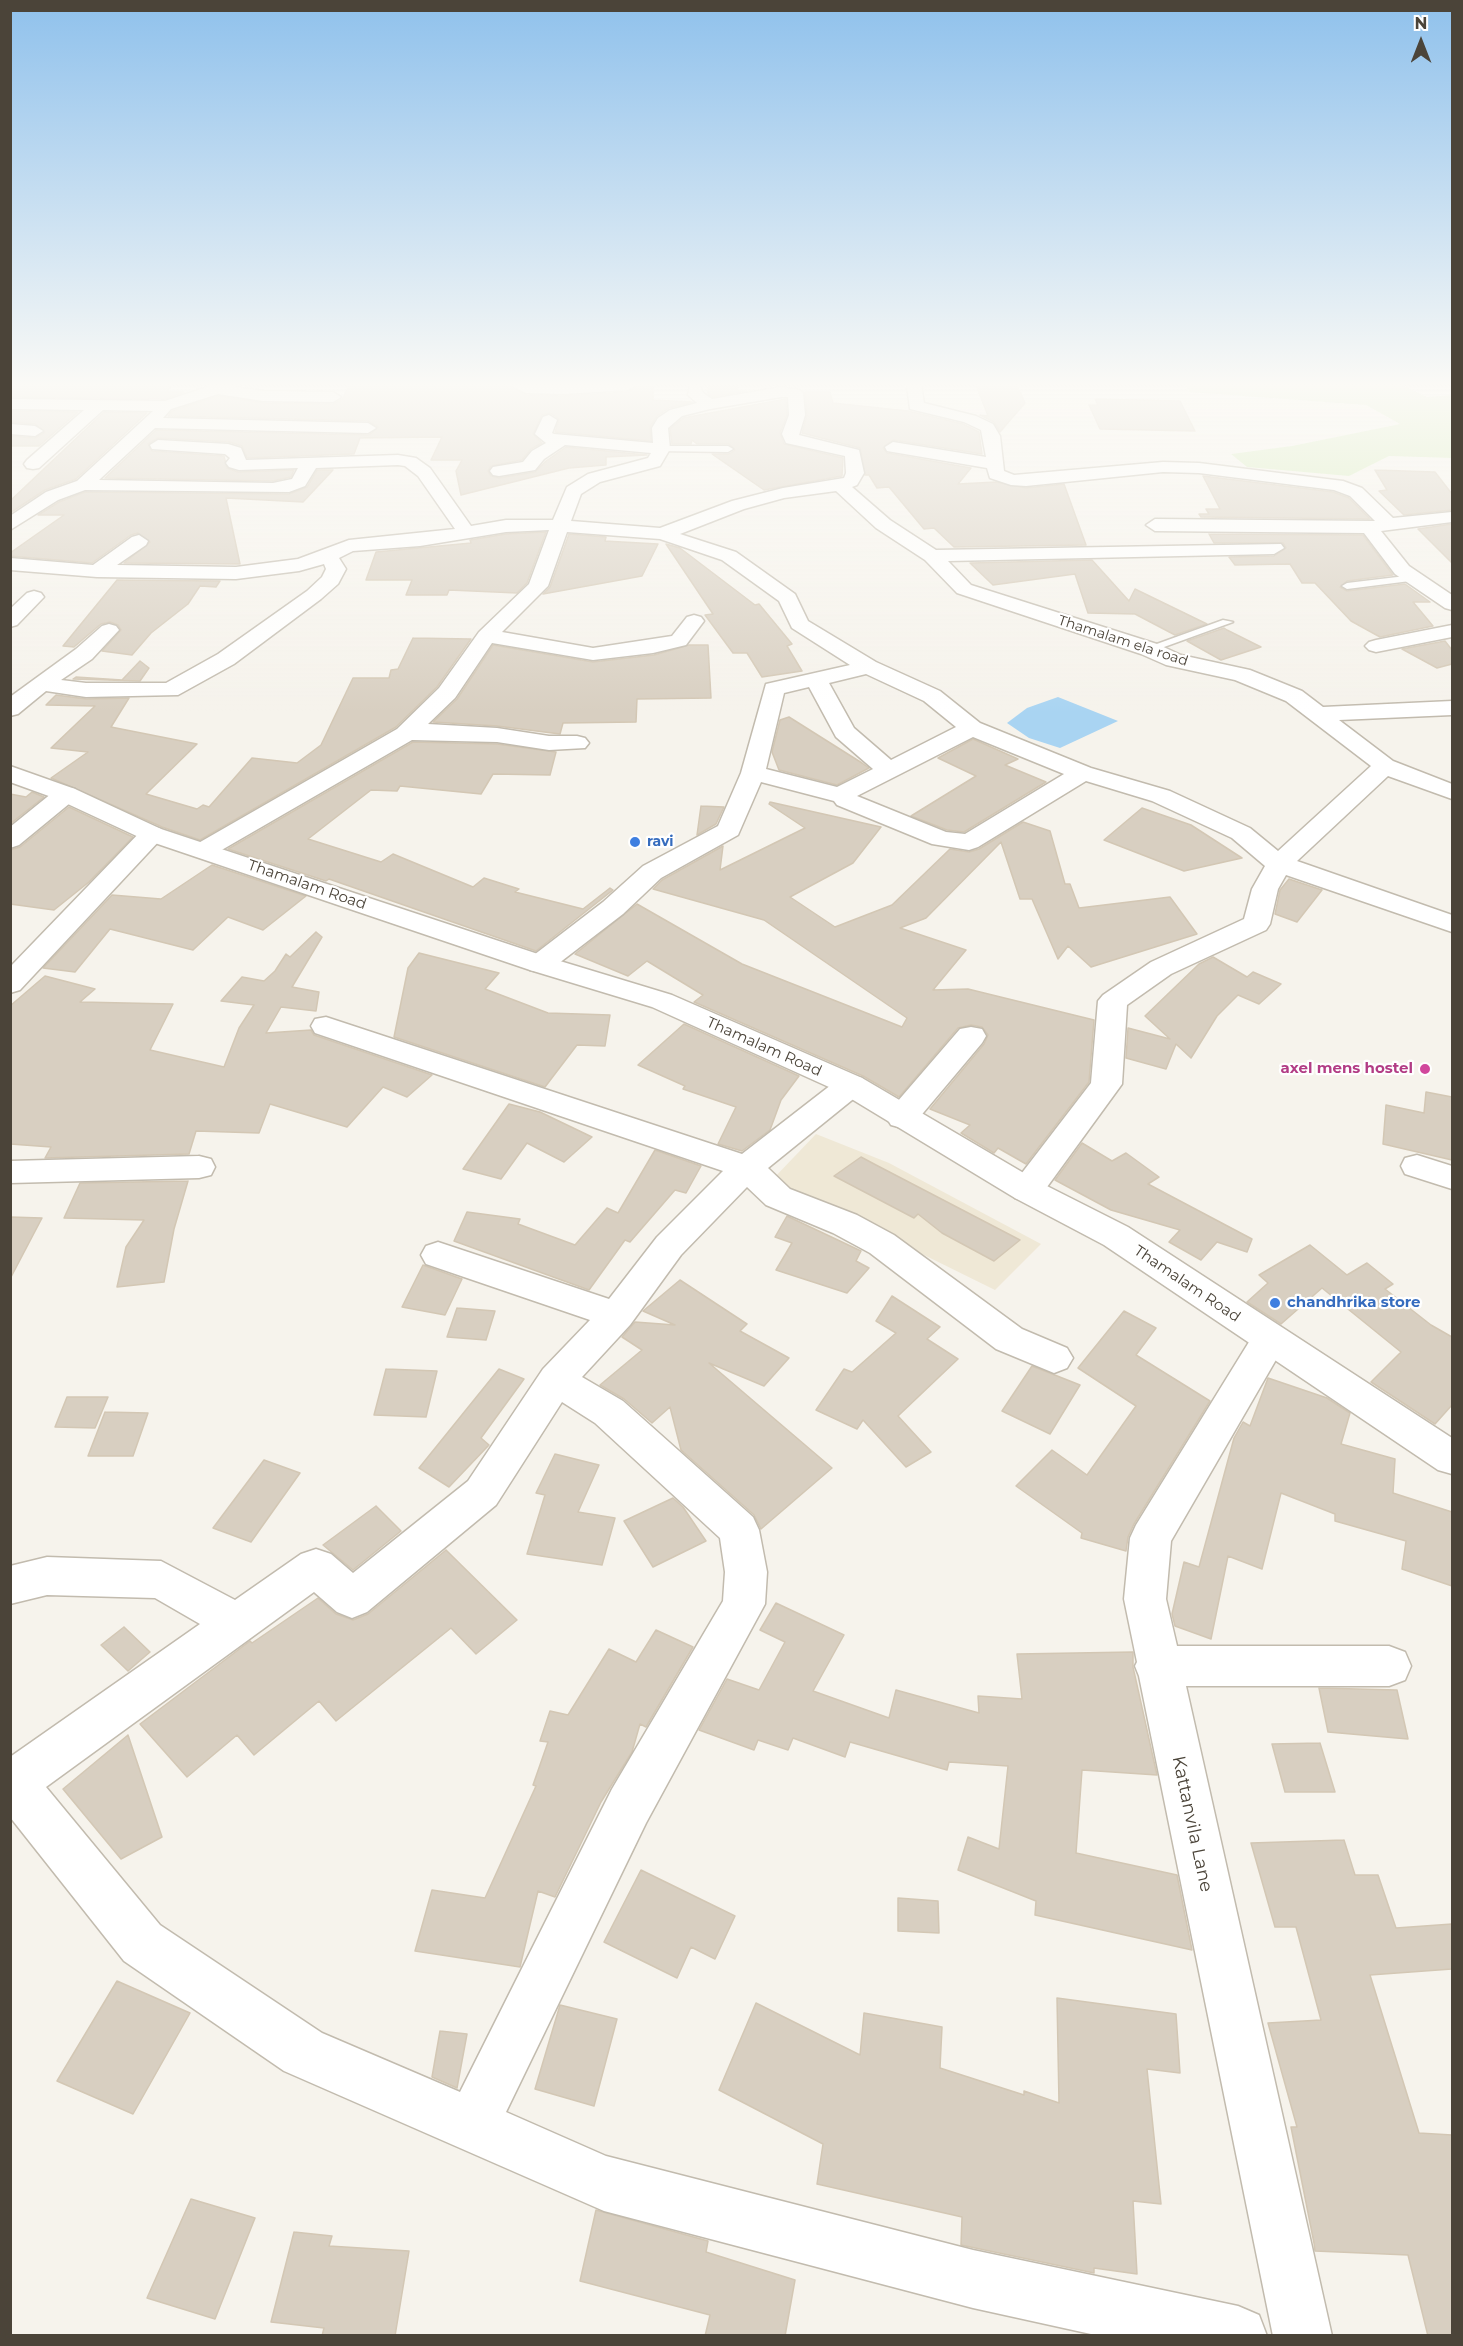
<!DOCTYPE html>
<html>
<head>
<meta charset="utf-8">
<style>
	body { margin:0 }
	#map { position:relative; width:1463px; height:2346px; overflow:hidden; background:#f6f3ec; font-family:Montserrat,sans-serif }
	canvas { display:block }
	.frame { position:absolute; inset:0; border:12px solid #4b4439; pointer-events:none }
	.north { position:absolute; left:1391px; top:12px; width:60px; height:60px; -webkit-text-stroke:4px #fff; paint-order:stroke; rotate:0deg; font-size:16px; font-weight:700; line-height:24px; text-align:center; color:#4b4439 }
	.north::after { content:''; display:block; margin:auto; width:21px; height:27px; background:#4b4439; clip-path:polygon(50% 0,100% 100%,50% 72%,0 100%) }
</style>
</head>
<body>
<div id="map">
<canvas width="1463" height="2346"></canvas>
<div class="frame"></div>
<div class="north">N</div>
</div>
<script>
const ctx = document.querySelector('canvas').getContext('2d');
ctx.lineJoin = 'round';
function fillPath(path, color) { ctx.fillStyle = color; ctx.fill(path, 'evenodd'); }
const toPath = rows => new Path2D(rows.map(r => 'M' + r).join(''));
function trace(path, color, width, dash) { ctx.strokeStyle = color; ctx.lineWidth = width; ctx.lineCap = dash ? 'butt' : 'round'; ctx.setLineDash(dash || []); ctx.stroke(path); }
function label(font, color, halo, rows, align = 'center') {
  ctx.font = font + ' Montserrat,sans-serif'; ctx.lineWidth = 4.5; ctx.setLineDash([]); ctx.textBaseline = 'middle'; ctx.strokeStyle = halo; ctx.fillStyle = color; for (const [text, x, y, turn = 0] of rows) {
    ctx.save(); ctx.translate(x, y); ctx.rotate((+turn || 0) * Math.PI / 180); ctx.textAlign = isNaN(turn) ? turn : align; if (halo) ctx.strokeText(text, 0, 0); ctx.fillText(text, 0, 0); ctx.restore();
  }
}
fillPath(toPath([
	[816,1134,889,1163,1041,1244,995,1290,772,1180]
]), '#efe8d6');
fillPath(toPath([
	[1185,385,1402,385,1427,397,1452,395,1452,458,1389,456,1349,476,1247,467,1231,454,1292,446,1400,424,1366,405,1190,392]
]), '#d2eab5');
fillPath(toPath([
	[1058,697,1118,721,1060,748,1029,738,1007,723,1027,708]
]), '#a9d4f2');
const building = toPath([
	[10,385,172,385,166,392,184,392,165,399,10,397,10,385],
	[350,385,508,385,526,395,563,396,628,392,638,386,653,386,653,400,692,402,669,408,657,416,650,427,651,441,555,432,559,419,550,413,542,415,533,434,542,443,531,449,522,460,491,466,488,471,491,476,499,478,535,472,546,461,566,447,647,455,606,457,606,465,569,468,461,495,456,471,462,460,431,460,442,437,360,438,354,454,247,458,242,446,229,442,158,438,148,444,152,451,224,456,227,468,238,472,294,470,291,477,273,481,105,478,156,430,369,435,378,427,368,421,168,416,172,411,218,396,263,403,333,404,342,399,350,385],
	[976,385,1017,385,1025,403,1000,432,994,422,980,415,988,416,976,385],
	[708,387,738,387,738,391,747,391,712,397,708,394,708,387],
	[805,392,830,392,833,403,908,411,963,424,979,432,982,454,893,440,883,448,887,453,971,468,958,484,996,482,1026,488,1064,484,1086,545,954,547,934,528,924,529,889,487,877,488,869,475,865,475,860,448,802,433,807,415,805,392],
	[786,399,787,415,780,433,784,444,843,458,842,476,764,490,712,454,729,454,735,450,729,444,697,444,692,440,691,444,672,444,670,429,683,418,786,399],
	[1095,399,1180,401,1195,431,1100,429,1089,405,1098,405,1095,399],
	[10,411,78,412,39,446,10,446,10,436,35,438,45,432,35,424,10,422,10,411],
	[104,412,147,413,76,479,45,490,10,513,10,501,104,412],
	[317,470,333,470,303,502,226,498,240,564,124,563,150,542,138,533,131,535,92,563,10,556,10,553,64,515,38,515,59,502,85,492,289,494,307,487,317,470],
	[1375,470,1435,472,1452,494,1452,510,1404,515,1379,491,1387,490,1375,470],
	[1203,476,1333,492,1349,498,1370,519,1201,517,1199,514,1209,514,1206,509,1220,509,1203,476],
	[1452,524,1452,563,1418,529,1452,524],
	[546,532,527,583,517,593,449,590,447,595,406,595,412,580,366,580,376,552,471,543,470,540,506,534,546,532],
	[569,534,606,537,605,541,658,544,642,576,543,594,550,587,569,534],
	[1209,534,1363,535,1393,575,1347,581,1340,587,1347,591,1405,584,1430,602,1413,602,1433,626,1380,637,1351,621,1315,583,1302,583,1290,564,1235,565,1229,557,1274,556,1286,548,1283,543,1214,543,1209,534],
	[666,544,680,548,755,605,759,604,792,644,787,646,802,671,762,677,747,653,733,653,705,615,713,614,666,544],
	[1092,560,1129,601,1135,589,1207,624,1175,635,1135,614,1088,613,1075,574,993,585,970,563,1092,560],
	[117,580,220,581,216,587,200,586,188,604,151,633,132,655,102,651,121,630,118,625,110,622,101,624,74,647,63,646,117,580],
	[1224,628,1227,630,1261,647,1221,660,1187,641,1224,628],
	[413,638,471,639,437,687,396,727,200,840,162,827,51,778,88,752,51,748,95,706,46,705,56,695,86,699,129,698,111,727,197,744,146,794,197,809,203,805,209,807,252,758,297,763,321,745,353,678,389,678,391,670,398,669,413,638],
	[1445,641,1452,650,1452,664,1437,668,1402,649,1445,641],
	[493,645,593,662,654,655,689,645,708,645,711,698,637,699,636,722,563,723,560,734,497,726,433,722,457,699,493,645],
	[140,661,149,668,140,681,73,679,76,677,122,680,140,661],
	[789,717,862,763,869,768,837,785,779,770,772,752,780,720,789,717],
	[973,739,1018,759,1005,765,1046,782,964,832,947,830,911,816,976,776,938,758,973,739],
	[413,742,497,744,556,752,550,775,493,774,481,794,400,786,397,791,371,790,308,839,381,862,393,854,473,887,484,878,519,889,515,892,583,909,610,888,613,890,536,951,329,879,326,881,228,849,413,742],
	[32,792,44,797,10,824,10,794,26,797,32,792],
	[770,802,881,827,853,863,790,897,835,927,892,905,950,849,969,852,979,849,1023,822,1050,831,1065,884,1070,884,1079,908,1170,897,1197,934,1091,967,1068,946,1058,959,1032,899,1020,899,1001,842,926,918,900,928,966,950,933,990,968,989,1094,1020,1089,1082,1026,1164,998,1148,994,1153,961,1133,970,1125,930,1109,984,1044,988,1035,982,1027,971,1025,958,1028,899,1097,863,1076,694,1002,703,995,647,961,628,976,575,954,637,904,742,964,902,1027,907,1018,764,920,653,889,662,880,723,846,720,870,805,828,769,804,770,802],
	[701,806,724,807,716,824,697,835,701,806],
	[69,807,133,837,89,882,54,910,10,904,10,850,20,847,69,807],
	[1142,808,1191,825,1242,858,1184,871,1104,840,1142,808],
	[212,865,306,896,263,930,228,917,193,950,110,929,75,972,43,968,112,895,161,899,212,865],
	[1289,879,1322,890,1297,922,1275,914,1280,890,1289,879],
	[316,932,322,937,292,987,319,992,316,1011,281,1007,266,1033,311,1030,314,1035,432,1075,407,1097,383,1087,347,1127,270,1104,259,1133,196,1131,189,1154,45,1158,51,1147,10,1144,10,1006,45,976,95,989,80,1002,173,1004,150,1050,224,1067,239,1028,254,1005,221,1001,242,977,264,981,275,971,286,954,290,957,316,932],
	[419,953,499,973,485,989,548,1013,610,1015,605,1046,577,1045,545,1087,394,1037,408,968,419,953],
	[1213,957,1247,977,1253,972,1281,984,1259,1004,1238,995,1217,1016,1191,1058,1176,1044,1166,1069,1126,1058,1128,1028,1170,1039,1145,1016,1199,964,1213,957],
	[684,1024,799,1076,781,1100,770,1130,742,1151,718,1144,736,1107,683,1089,685,1086,638,1065,684,1024],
	[1426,1092,1452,1097,1452,1160,1383,1144,1386,1105,1424,1113,1426,1092],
	[509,1104,540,1112,592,1137,564,1162,527,1143,501,1179,463,1169,509,1104],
	[1082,1143,1112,1161,1126,1153,1159,1177,1148,1184,1252,1239,1247,1252,1217,1242,1201,1260,1169,1242,1180,1230,1111,1210,1055,1180,1082,1143],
	[655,1150,701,1166,686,1193,675,1190,630,1242,625,1240,589,1290,454,1241,467,1212,520,1219,518,1224,575,1245,607,1208,618,1213,655,1150],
	[861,1157,876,1165,1020,1240,994,1261,942,1233,918,1214,914,1218,834,1176,861,1157],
	[188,1181,174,1229,164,1282,117,1287,126,1247,144,1220,64,1218,80,1183,188,1181],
	[787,1216,861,1251,856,1261,869,1268,847,1293,776,1270,792,1243,775,1237,787,1216],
	[10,1217,42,1218,10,1279,10,1217],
	[1310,1245,1347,1275,1367,1263,1393,1284,1385,1289,1431,1325,1452,1337,1452,1405,1435,1424,1371,1382,1401,1352,1322,1288,1281,1324,1247,1302,1268,1283,1259,1275,1310,1245],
	[423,1265,462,1279,445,1315,402,1307,423,1265],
	[680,1280,747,1324,740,1331,789,1358,764,1386,709,1363,832,1468,761,1529,754,1515,681,1450,670,1407,652,1423,624,1399,600,1385,642,1350,622,1337,635,1322,675,1325,643,1311,680,1280],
	[892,1296,940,1327,927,1339,958,1359,898,1416,931,1452,906,1467,863,1420,857,1429,816,1410,844,1369,852,1372,896,1333,876,1321,892,1296],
	[457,1308,495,1311,486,1340,447,1337,457,1308],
	[1124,1311,1156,1328,1136,1355,1210,1401,1134,1524,1128,1537,1126,1551,1081,1538,1082,1533,1016,1486,1052,1450,1087,1475,1136,1406,1078,1368,1124,1311],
	[1032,1366,1080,1385,1050,1434,1002,1411,1032,1366],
	[386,1369,437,1371,426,1417,374,1415,386,1369],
	[499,1369,524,1379,481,1438,489,1445,449,1487,419,1468,499,1369],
	[1268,1378,1327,1398,1350,1413,1341,1444,1395,1459,1393,1493,1452,1512,1452,1586,1402,1569,1406,1541,1335,1521,1335,1514,1281,1493,1262,1569,1228,1556,1211,1639,1175,1626,1172,1614,1184,1562,1199,1567,1234,1438,1243,1422,1250,1426,1268,1378],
	[67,1397,108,1397,95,1428,55,1427,67,1397],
	[105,1412,148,1413,133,1456,88,1456,105,1412],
	[555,1454,599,1465,578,1512,615,1518,602,1565,527,1554,545,1495,536,1493,555,1454],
	[264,1460,300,1473,251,1542,213,1528,264,1460],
	[673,1498,683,1507,706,1541,653,1567,624,1521,673,1498],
	[376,1506,401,1531,353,1570,323,1545,376,1506],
	[446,1550,517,1620,476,1654,451,1628,336,1721,319,1701,254,1755,237,1735,187,1777,140,1724,250,1641,252,1643,318,1598,336,1614,353,1620,368,1614,446,1550],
	[776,1603,844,1635,813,1691,889,1718,896,1690,979,1713,978,1696,1022,1699,1017,1654,1133,1652,1133,1667,1157,1775,1082,1770,1076,1853,1177,1875,1192,1950,1035,1915,1036,1901,958,1870,968,1837,999,1849,1008,1766,949,1762,947,1770,850,1742,845,1757,793,1738,788,1750,758,1740,754,1750,699,1730,727,1679,759,1690,785,1642,760,1630,776,1603],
	[124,1627,150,1652,128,1671,101,1645,124,1627],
	[656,1630,693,1647,646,1727,640,1724,632,1752,601,1802,555,1897,538,1891,520,1967,415,1951,432,1890,485,1898,536,1786,533,1785,548,1742,540,1741,550,1711,568,1715,609,1649,636,1662,656,1630],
	[1319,1688,1397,1690,1408,1739,1328,1732,1319,1688],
	[128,1735,162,1837,121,1859,63,1789,128,1735],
	[1320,1743,1335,1792,1285,1792,1272,1744,1320,1743],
	[1344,1840,1355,1875,1378,1875,1396,1928,1452,1924,1452,1969,1370,1975,1419,2133,1452,2135,1452,2336,1428,2336,1408,2255,1315,2251,1314,2243,1291,2127,1297,2127,1268,2023,1321,2020,1296,1927,1275,1927,1251,1843,1344,1840],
	[641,1870,735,1916,715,1959,691,1947,677,1978,604,1942,641,1870],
	[898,1898,938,1901,939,1933,898,1931,898,1898],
	[117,1981,190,2013,133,2114,57,2081,117,1981],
	[1057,1998,1176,2014,1180,2073,1147,2069,1161,2204,1133,2201,1137,2274,1094,2268,1094,2273,961,2245,962,2217,817,2184,823,2144,719,2090,756,2003,860,2055,864,2013,942,2027,940,2068,1024,2095,1024,2091,1059,2103,1057,1998],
	[560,2005,617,2019,594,2106,535,2089,560,2005],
	[440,2031,467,2034,457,2088,432,2077,440,2031],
	[191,2199,255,2218,215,2319,147,2298,191,2199],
	[596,2210,708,2241,706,2252,795,2280,785,2336,705,2336,710,2315,580,2281,596,2210],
	[294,2232,332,2236,329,2246,409,2251,395,2336,322,2336,324,2328,271,2322,294,2232]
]);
fillPath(building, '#d8cfc1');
trace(building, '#d3c7b4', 1.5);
const service = toPath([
	[662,446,728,446,733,449,728,452,659,451,657,449,662,446],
	[1414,575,1418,576,1418,580,1347,589,1342,586,1347,583,1414,575],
	[1223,620,1233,622,1153,651,1143,649,1223,620]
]);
const minor = toPath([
	[213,385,237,385,236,387,263,391,333,392,341,397,333,402,263,401,218,394,171,409,163,418,368,423,376,428,368,433,155,428,99,480,273,483,292,479,298,468,239,470,229,467,226,463,230,458,225,454,152,449,150,445,158,440,228,444,241,448,246,460,398,455,416,458,430,468,471,526,506,520,553,520,567,487,588,474,648,458,651,453,565,445,544,459,535,470,499,476,493,475,490,471,493,467,523,462,532,451,546,443,535,434,543,417,549,415,557,420,552,433,554,434,653,443,652,428,658,418,670,410,697,403,688,395,690,386,700,386,703,393,712,399,781,387,800,390,803,393,805,415,799,435,859,450,864,473,857,485,852,487,890,520,936,550,1281,544,1284,548,1274,554,948,561,971,585,1157,644,1181,655,1250,670,1302,691,1323,707,1452,701,1452,715,1339,720,1393,761,1452,784,1452,799,1388,776,1297,861,1452,915,1452,932,1286,875,1278,889,1270,924,1266,930,1171,974,1127,1005,1122,1084,1039,1198,1027,1202,1015,1198,1010,1190,1015,1182,1091,1083,1098,1001,1103,995,1151,962,1244,919,1252,889,1265,866,1232,838,1152,801,1086,781,978,847,969,850,932,844,837,805,834,801,761,782,738,835,661,878,623,914,550,970,540,972,530,970,526,964,530,958,603,902,643,866,718,826,741,773,766,684,850,665,792,628,779,601,722,560,660,539,567,532,548,586,502,632,593,648,672,636,687,617,694,615,701,617,704,621,686,645,653,653,593,660,492,643,455,698,428,724,497,728,549,736,577,736,585,738,589,743,585,748,549,750,497,742,412,740,213,855,204,858,195,855,191,850,195,845,397,729,439,688,479,632,529,584,549,530,506,532,420,546,353,551,339,558,346,569,338,584,321,599,234,664,178,695,86,697,46,691,18,714,10,716,10,697,76,649,102,626,109,624,116,626,119,630,92,659,61,680,86,683,166,683,218,654,307,591,322,577,326,569,324,564,299,571,236,579,97,577,10,570,10,558,93,565,132,537,139,535,148,541,146,545,117,565,236,567,298,559,349,540,455,529,418,476,405,466,398,465,316,468,305,486,289,492,85,490,58,500,10,530,10,516,46,492,77,481,153,411,103,410,39,468,33,469,27,468,24,464,27,460,84,410,10,409,10,399,165,401,213,385],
	[781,397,788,397,789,415,782,434,786,443,845,456,846,473,844,478,783,488,732,501,660,528,571,521,581,494,600,482,660,466,670,449,668,428,682,416,710,409,781,397],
	[836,491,876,528,925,560,957,593,1141,654,1166,665,1235,680,1286,701,1371,766,1278,851,1250,828,1170,791,1091,768,980,723,940,691,876,662,808,621,795,594,736,552,680,534,744,509,784,498,836,491],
	[866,674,924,701,956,727,891,760,854,728,829,683,866,674],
	[809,687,836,737,873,769,837,787,766,769,784,693,809,687],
	[973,737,1064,774,965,834,946,832,857,796,973,737],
	[510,385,636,385,628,390,563,394,526,393,510,385],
	[907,385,921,385,924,403,976,416,993,424,1000,436,1004,471,1014,475,1163,462,1199,463,1343,481,1362,488,1393,518,1452,512,1452,522,1381,531,1409,566,1452,595,1452,610,1445,608,1395,574,1364,533,1155,531,1146,525,1155,519,1375,521,1350,496,1334,490,1199,473,1163,472,1026,486,1011,485,990,478,987,468,887,451,885,447,893,442,986,457,981,430,964,422,910,409,907,385],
	[10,424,35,426,43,431,35,436,10,434,10,424],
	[34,591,41,593,44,597,17,625,10,627,10,609,27,593,34,591],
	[1452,625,1452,637,1376,652,1369,650,1365,646,1369,642,1376,640,1452,625],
	[66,787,75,789,78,794,75,799,19,845,10,848,10,827,57,789,66,787],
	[152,826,161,829,165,834,161,839,20,990,10,993,10,967,143,829,152,826],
	[326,1017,742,1154,840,1078,851,1075,862,1078,867,1085,862,1092,768,1168,790,1189,857,1215,894,1235,1022,1329,1067,1348,1073,1358,1067,1368,1054,1373,996,1349,870,1253,833,1233,766,1205,747,1187,681,1255,630,1325,582,1377,623,1401,753,1517,759,1530,767,1572,765,1604,646,1823,506,2112,606,2156,973,2250,1238,2306,1259,2315,1267,2336,1100,2336,973,2308,604,2211,284,2071,124,1961,10,1817,10,1757,200,1624,155,1598,47,1595,10,1604,10,1566,47,1557,161,1561,235,1600,301,1554,316,1549,331,1554,353,1573,468,1481,543,1369,590,1320,426,1264,421,1255,426,1246,438,1242,609,1299,657,1237,723,1171,315,1033,311,1026,315,1019,326,1017],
	[562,1402,595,1423,720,1538,725,1572,723,1601,612,1789,460,2092,322,2033,160,1925,46,1787,314,1592,337,1612,352,1618,367,1612,496,1505,562,1402],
	[971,1027,982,1029,986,1036,982,1043,913,1125,902,1128,891,1125,886,1117,891,1109,960,1029,971,1027],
	[1417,1155,1452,1166,1452,1189,1405,1174,1401,1166,1405,1158,1417,1155],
	[199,1156,211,1159,215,1167,211,1175,199,1178,10,1183,10,1161,199,1156],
	[1270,1325,1283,1329,1288,1339,1171,1541,1166,1599,1177,1646,1389,1646,1405,1652,1411,1666,1405,1680,1389,1686,1186,1686,1332,2336,1273,2336,1139,1676,1135,1666,1137,1662,1124,1599,1130,1538,1136,1525,1257,1329,1270,1325]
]);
const tertiary = toPath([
	[10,766,75,789,161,829,550,958,672,995,862,1078,1039,1182,1128,1227,1452,1438,1452,1474,1438,1470,1104,1245,1015,1198,840,1092,652,1007,530,970,143,839,57,799,10,782,10,766]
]);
trace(service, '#c2bbae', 3);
trace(minor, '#c2bbae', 3);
trace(tertiary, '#c2bbae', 3);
fillPath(service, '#fff');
fillPath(minor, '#fff');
fillPath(tertiary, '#fff');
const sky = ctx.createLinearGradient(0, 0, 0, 713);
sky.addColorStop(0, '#8fc1ec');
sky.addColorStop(0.54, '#fbfaf6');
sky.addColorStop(1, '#fbfaf600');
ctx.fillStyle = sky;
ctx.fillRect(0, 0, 1463, 713);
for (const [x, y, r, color] of [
	[635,842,6,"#3f7fe0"],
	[1425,1069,6,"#d1479c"],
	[1275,1303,6,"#3f7fe0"]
]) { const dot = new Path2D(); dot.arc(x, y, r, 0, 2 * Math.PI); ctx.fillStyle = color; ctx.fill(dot); trace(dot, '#fff', 2); }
label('14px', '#4b4439', '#fff', [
	["Thamalam ela road",1123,641,18]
]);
label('bold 14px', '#366cbe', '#fff', [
	["ravi",647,842]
], 'left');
label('15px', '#4b4439', '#fff', [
	["Thamalam Road",307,885,19],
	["Thamalam Road",764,1047,24],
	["Thamalam Road",1187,1284,34]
]);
label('bold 15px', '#b23c85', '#fff', [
	["axel mens hostel",1413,1069]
], 'right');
label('bold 15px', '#366cbe', '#fff', [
	["chandhrika store",1287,1303]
], 'left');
label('18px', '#4b4439', '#fff', [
	["Kattanvila Lane",1192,1824,78]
]);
</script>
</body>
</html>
